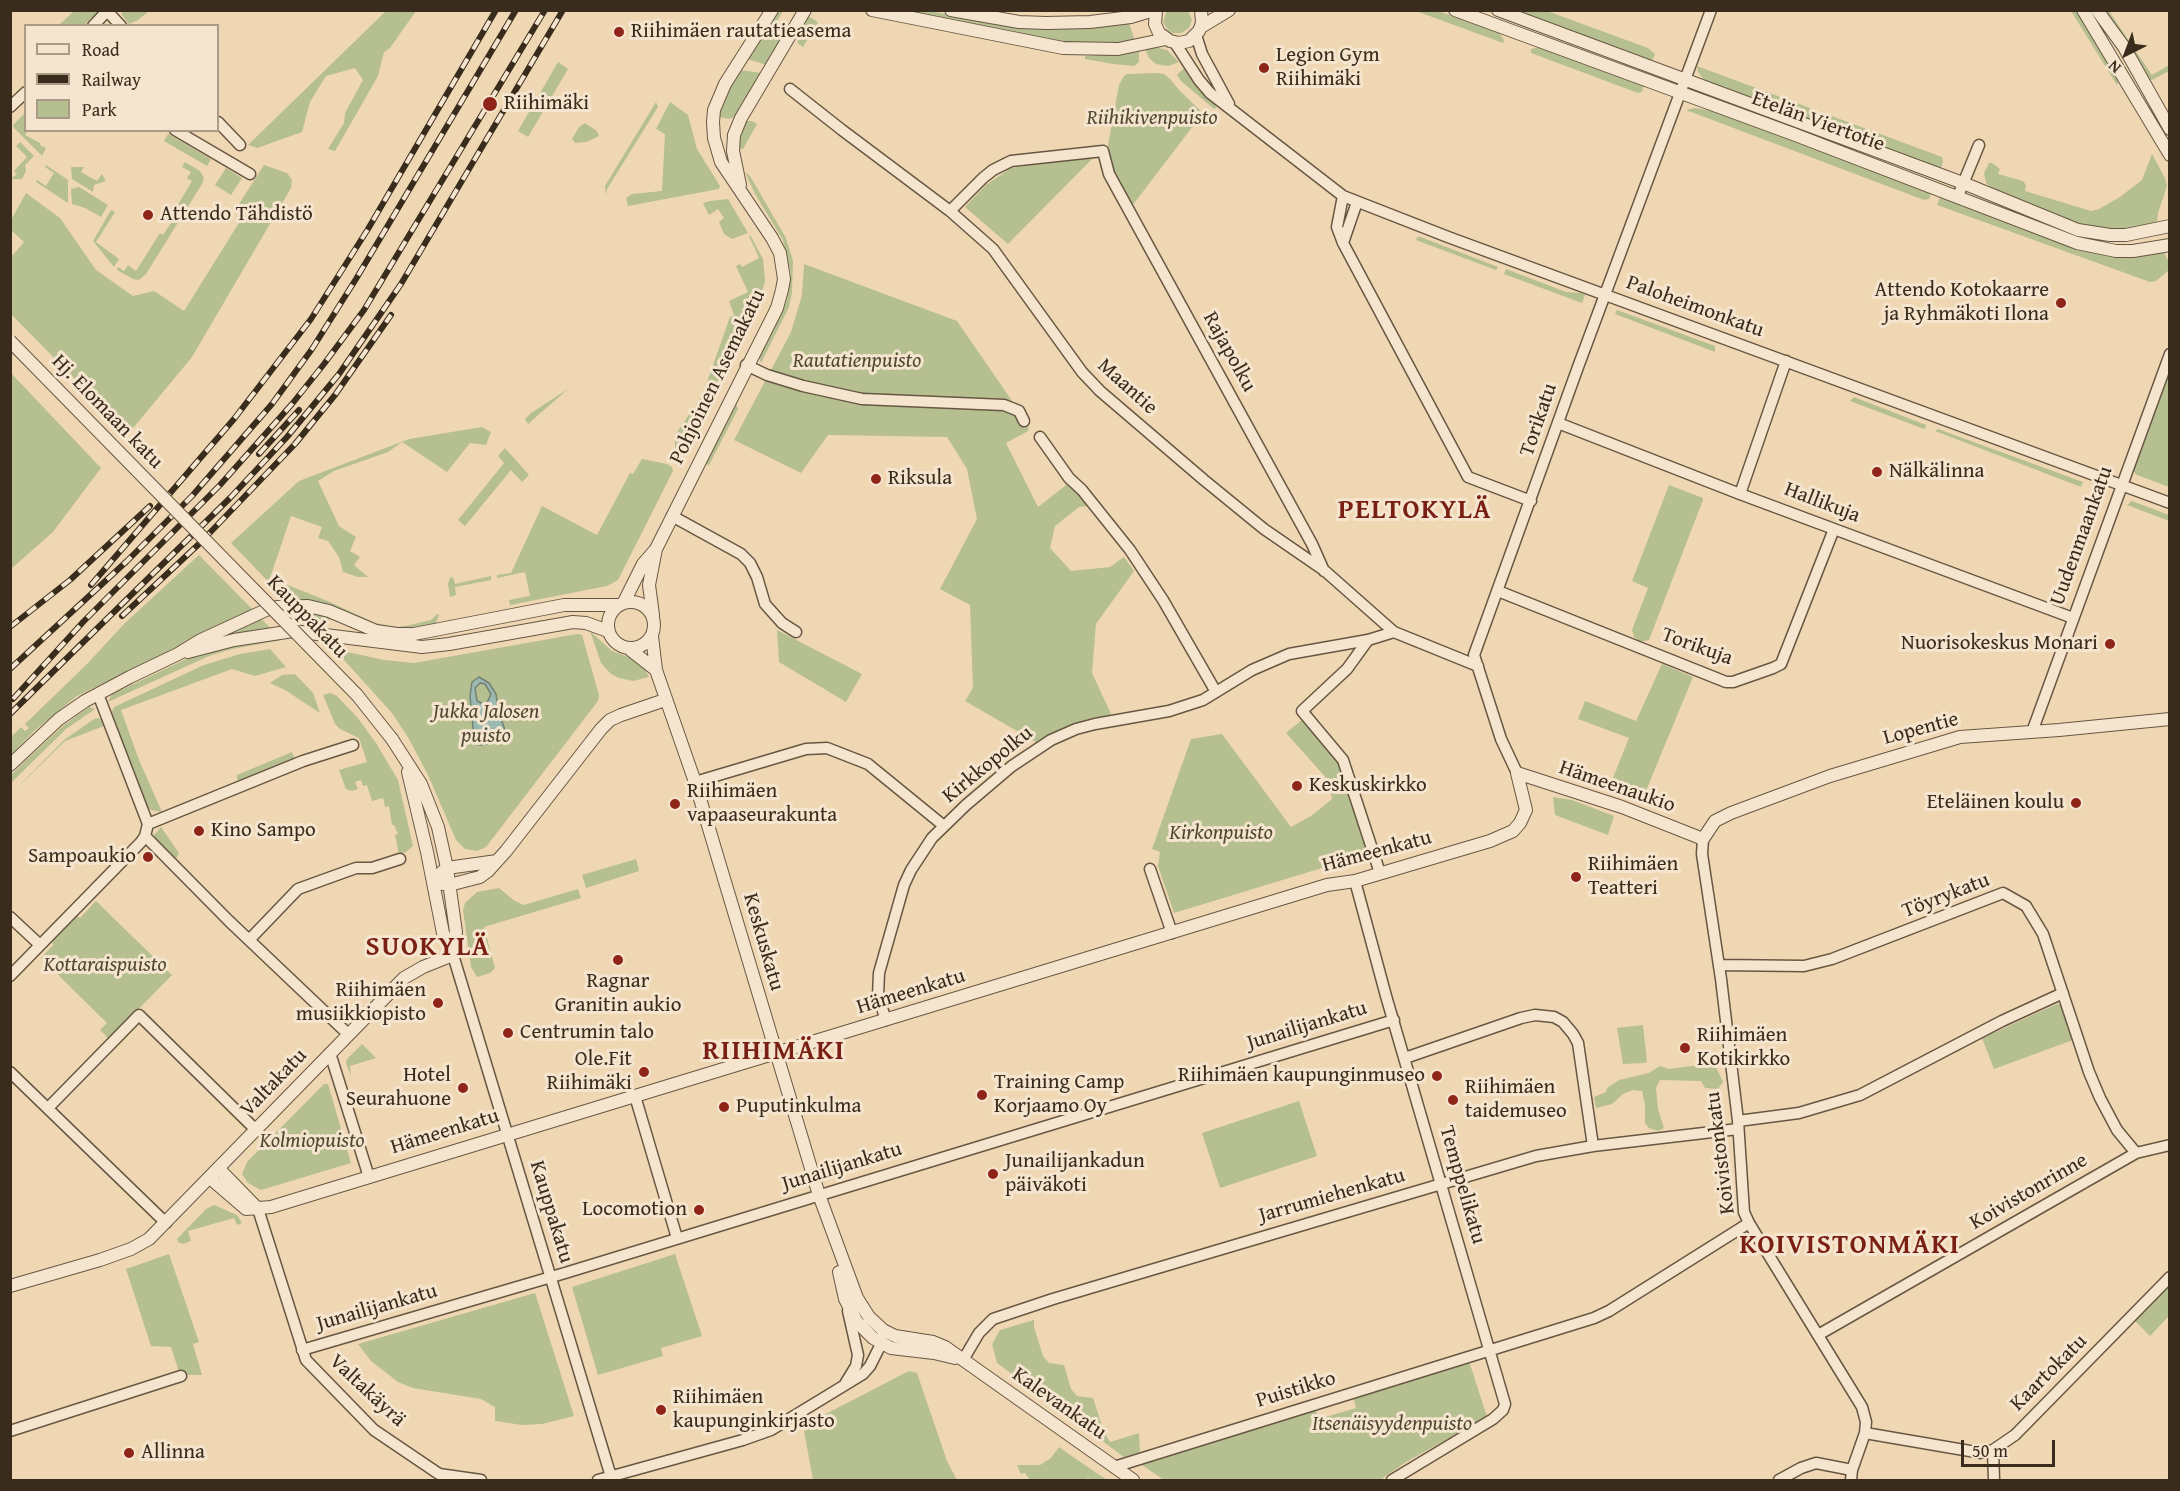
<!DOCTYPE html>
<html>
<head>
<meta charset="utf-8">
<style>
	body { margin:0 }
	#map { position:relative; width:2180px; height:1491px; overflow:hidden; background:#f0d7b3; font-family:"Gentium Book Plus",serif }
	canvas { display:block }
	.frame { position:absolute; inset:0; border:12px solid #392c1d; pointer-events:none }
	.legend { position:absolute; left:24px; top:24px; width:195px; height:108px; box-sizing:border-box; background:#f5e5ce; border:2px solid #aa9b87; margin:0; padding:8px 10px; list-style:none; font-size:18px; color:#392c1d }
	.legend li { display:flex; align-items:center; gap:12px; height:30px }
	.legend b { width:30px; border:2px solid #aa9b87 }
	.north { position:absolute; left:2096px; top:24px; width:60px; height:60px; -webkit-text-stroke:4px #f5e5ce; paint-order:stroke; rotate:222deg; font-size:16px; font-weight:700; line-height:24px; text-align:center; color:#392c1d }
	.north::after { content:''; display:block; margin:auto; width:21px; height:27px; background:#392c1d; clip-path:polygon(50% 0,100% 100%,50% 72%,0 100%) }
	.scale { position:absolute; left:1961px; top:1440px; width:94px; height:27px; box-sizing:border-box; border:3px solid #392c1d; border-top:0; padding-left:8px; font-size:18px; line-height:21px; white-space:nowrap; color:#392c1d; -webkit-text-stroke:4px #f5e5ce; paint-order:stroke }
</style>
</head>
<body>
<div id="map">
<canvas width="2180" height="1491"></canvas>
<div class="frame"></div>
<ul class="legend">
<li><b style="height:8px;background:#f5e5ce"></b>Road</li>
<li><b style="height:8px;background:#392c1d"></b>Railway</li>
<li><b style="height:16px;background:#b5bf90"></b>Park</li>
</ul>
<div class="north">N</div>
<div class="scale">50 m</div>
</div>
<script>
const ctx = document.querySelector('canvas').getContext('2d');
ctx.lineJoin = 'round';
function fillPath(path, color) { ctx.fillStyle = color; ctx.fill(path, 'evenodd'); }
const toPath = rows => new Path2D(rows.map(r => 'M' + r).join(''));
function trace(path, color, width, dash) { ctx.strokeStyle = color; ctx.lineWidth = width; ctx.lineCap = dash ? 'butt' : 'round'; ctx.setLineDash(dash || []); ctx.stroke(path); }
function label(font, color, halo, rows, align = 'center') {
  ctx.font = font + ' "Gentium Book Plus",serif'; ctx.lineWidth = 6; ctx.setLineDash([]); ctx.textBaseline = 'middle'; ctx.strokeStyle = halo; ctx.fillStyle = color; for (const [text, x, y, turn = 0] of rows) {
    ctx.save(); ctx.translate(x, y); ctx.rotate((+turn || 0) * Math.PI / 180); ctx.textAlign = isNaN(turn) ? turn : align; if (halo) ctx.strokeText(text, 0, 0); ctx.fillText(text, 0, 0); ctx.restore();
  }
}
fillPath(toPath([
	[1167,10,1188,11,1192,20,1189,28,1181,33,1172,33,1168,30,1163,22],
	[74,11,74,10,99,11,84,25,59,25],
	[122,11,122,10,149,11,138,20,129,24,122,15],
	[386,11,416,11,390,48,384,52,378,76,335,151,328,149,344,123,345,113,363,80,355,68,326,76,310,102,302,132,257,148,248,145],
	[778,11,783,11,773,28,783,33,798,11,767,65,747,59],
	[893,11,929,11,1029,28,1089,28,1129,23,1135,41,1106,45,1081,46],
	[1416,11,1438,11,1499,33,1504,40,1503,43],
	[1516,11,1547,11,1648,48,1655,54,1652,61],
	[2071,11,2079,11,2119,80,2117,85],
	[2103,11,2109,11,2152,75,2169,65,2169,71,2152,80,2147,79],
	[808,16,818,22,803,47,797,43],
	[1155,47,1167,50,1179,62,1168,66,1156,64,1149,58,1145,49],
	[1540,47,1644,85,1642,92,1638,93,1531,53,1531,49],
	[1139,50,1139,62,1134,66,1113,64,1085,59,1085,56,1115,54],
	[558,62,568,69,528,137,518,131],
	[1697,66,1942,157,1943,162,1941,168,1704,80,1698,72],
	[1184,68,1217,107,1214,109,1181,81,1177,75],
	[741,70,762,73,735,117,729,119,719,117,725,96],
	[1157,73,1164,74,1170,79,1180,91,1203,113,1132,206,1109,163,1108,145,1119,85,1124,76,1127,74],
	[656,102,658,107,607,189,606,195,605,186],
	[670,102,688,115,697,149,720,186,719,189,628,206,626,198,632,194,662,191,665,134,656,129],
	[1695,108,1714,111,1929,191,1931,194,1929,199,1924,200,1686,110],
	[25,113,26,130,27,131,25,135,40,143,40,145,46,148,42,156,14,128,13,125],
	[746,121,752,121,757,124,743,149,739,148,739,137],
	[585,123,597,131,599,136,586,142,575,143,572,139,579,127],
	[168,134,211,159,207,166,164,141],
	[20,142,34,156,25,165,26,171,22,179,11,179,17,174,14,171,27,157,16,146],
	[2152,154,2165,178,2167,186,2158,213,2157,225,2123,231,2080,226,1995,191,1986,183,1984,173,1989,163,1992,163,2000,169,1998,174,2023,181,2026,185,2025,191,2091,211,2099,209,2120,197,2142,180],
	[1094,157,1008,244,965,207,986,185,1011,168],
	[185,162,200,171,204,178,202,184,146,274,139,280,133,279,117,270,118,267,124,271,128,265,136,271,160,233,163,235,173,220,170,218,192,181,187,178,191,172,182,167],
	[46,165,68,180,68,203,36,182,37,180,46,186,54,173,45,167],
	[264,165,287,173,292,180,291,188,192,357,134,427,125,430,11,314,11,257,24,242,11,230,11,220,26,193,60,218,96,270,133,296,154,291,184,311,247,210,239,204],
	[71,167,84,167,81,172,97,181,102,174,106,181,94,185,93,192,72,179],
	[226,168,242,178,231,195,215,185],
	[745,172,750,176,786,238,793,261,792,292,789,307,761,363,759,357,787,300,791,273,783,240,755,194],
	[79,187,108,205,101,217,85,208,72,204,71,189],
	[1941,195,2078,247,2162,249,2169,262,2169,270,2156,281,2150,282,1937,205],
	[728,199,748,233,732,239,724,234,719,222,724,218,718,209,709,215,703,203,710,201],
	[111,210,115,212,96,242,119,259,114,267,93,241],
	[750,235,763,259,765,281,761,295,680,458,675,455,675,435,702,396,730,317,734,315,729,301,748,292,736,266,740,264,742,267,759,258,749,236],
	[1418,236,1493,265,1498,267,1496,270,1416,240],
	[804,264,957,321,1012,401,1025,412,1029,422,1028,431,1006,443,1038,507,1070,482,1090,506,1079,507,1055,526,1050,548,1071,571,1110,567,1124,557,1134,571,1096,624,1092,673,1112,716,1069,725,1036,742,965,701,973,688,970,605,940,589,977,519,967,469,947,437,828,435,801,473,734,440,791,332,802,295],
	[1506,269,1566,292,1581,293,1585,295,1582,303,1504,274],
	[1617,310,1715,346,1715,352,1615,314],
	[2169,367,2169,487,2137,475,2133,471],
	[10,372,101,468,53,532,11,569],
	[568,389,528,424,525,419,531,413],
	[1854,397,1926,425,1926,428,1924,429,1850,401],
	[736,403,738,409,709,465,705,464],
	[482,427,491,432,486,445,470,443,447,472,402,442,388,452,334,471,318,481,339,526,356,537,350,551,360,557,354,565,368,577,358,577,343,572,339,557,328,541,318,538,322,527,291,516,270,578,330,602,375,623,397,627,410,625,431,620,437,614,439,615,435,626,396,630,288,602,231,543,299,481,409,439],
	[1938,429,2083,482,2081,487,1935,431],
	[505,448,529,475,522,482,511,470,465,526,458,520,504,463,498,456],
	[642,459,667,464,672,467,673,471,618,580,607,586,510,605,509,600,530,596,525,572,497,578,497,575,511,573,542,506,597,535,630,473,633,474],
	[1669,485,1703,498,1703,500,1649,640,1640,642,1634,637,1632,630,1648,588,1632,581],
	[2132,501,2169,515,2169,521,2127,505],
	[199,555,253,610,77,696,34,731,11,755,11,737,21,727,25,731,29,728,25,724,86,665,125,623],
	[491,576,491,580,455,587,456,595,450,597,448,584,450,578,453,577,455,584],
	[296,610,316,612,330,617,330,620,323,627,315,628],
	[260,617,271,629,231,636,231,631],
	[777,630,862,674,846,702,779,662],
	[590,631,612,651,634,659,643,666,649,677,633,681,619,678,611,674,601,663],
	[577,634,582,635,599,695,598,701,486,847,477,851,465,849,456,840,428,775,409,739,392,713,334,649,384,660,414,663],
	[279,637,282,640,232,649,209,656,108,702,112,694,119,691,184,660,206,652],
	[270,649,286,667,255,676,232,669,121,710,139,760,162,812,151,810,147,807,115,724,112,712,114,707,204,665,240,654],
	[1662,664,1693,677,1643,798,1610,785,1629,738,1578,719,1585,701,1636,721],
	[295,674,313,693,320,713,285,690,270,683,282,675],
	[330,693,337,696,357,717,376,743,398,780,413,846,406,852,399,855,395,835,398,834,394,825,392,825,389,806,385,807,383,798,372,801,367,785,363,786,361,780,355,782,358,789,352,791,346,789,339,770,367,762,359,738,340,729,335,724,323,695],
	[89,707,95,709,66,729,11,783,11,775,23,763,63,726],
	[100,718,104,726,65,741,11,794,64,740,94,719],
	[1303,719,1339,762,1368,854,1174,913,1158,866,1160,852,1152,849,1191,739,1222,734,1291,827,1311,816,1332,799,1329,781,1286,733],
	[292,752,295,759,239,781,237,779,237,775],
	[1553,797,1572,800,1614,816,1608,835,1555,815],
	[161,827,179,853,176,859,155,838,154,835],
	[636,859,639,871,586,888,582,875],
	[499,888,515,901,524,905,578,889,581,898,484,927,495,968,490,973,477,977,471,967,463,910,465,903,477,892],
	[96,901,172,975,109,1039,100,1030,107,1023,41,958,53,945,52,940,70,921,76,915,80,918],
	[2057,1004,2061,1005,2073,1040,1994,1069,1982,1038],
	[1643,1025,1647,1062,1644,1063,1623,1064,1617,1028],
	[362,1044,376,1058,350,1066,351,1076,346,1063,347,1059],
	[1706,1064,1716,1067,1723,1082,1718,1089,1705,1088,1701,1081,1660,1080,1656,1088,1658,1109,1664,1128,1658,1131,1649,1128,1645,1123,1645,1105,1642,1091,1633,1090,1623,1094,1612,1104,1596,1108,1594,1097,1606,1092,1607,1088,1619,1080,1649,1073,1660,1066,1669,1069],
	[324,1084,328,1084,351,1163,261,1190,248,1183,242,1174,247,1162],
	[1299,1101,1317,1156,1220,1188,1202,1133],
	[214,1205,237,1215,242,1223,237,1225,234,1218,188,1231,191,1241,183,1244,178,1242,177,1239,206,1209],
	[169,1254,199,1342,193,1344,202,1375,180,1375,171,1347,151,1346,126,1269],
	[675,1254,702,1336,661,1348,663,1356,598,1375,572,1287],
	[2169,1283,2169,1316,2150,1336,2133,1319],
	[535,1293,574,1416,542,1424,522,1425,495,1421,495,1407,481,1399,413,1388,398,1382,371,1361,358,1344],
	[1034,1320,1034,1327,1043,1356,1049,1363,1064,1365,1071,1389,1077,1396,1093,1398,1104,1432,1110,1442,1139,1433,1140,1452,1124,1457,997,1363,992,1344,1000,1330],
	[1469,1361,1487,1417,1406,1462,1380,1480,1164,1480,1136,1461,1315,1408,1319,1419,1356,1408,1353,1396],
	[909,1371,917,1373,947,1461,957,1480,813,1480,804,1431,816,1425,814,1420],
	[1059,1447,1076,1459,1107,1480,1092,1480,1088,1478,1084,1480,1030,1480,1025,1473,1021,1474,1017,1465,1040,1465,1051,1458]
]), '#b5bf90');
const water = toPath([
	[479,677,489,683,496,694,498,710,506,733,503,739,497,743,479,745,474,738,470,696,472,682,479,677],
	[480,683,485,684,491,694,486,705,477,701,475,688,480,683]
]);
fillPath(water, '#9ab9b0');
trace(water, '#738175', 1.5);
const minor = toPath([
	[107,11,121,26],
	[93,26,108,10],
	[1196,35,1202,54,1229,104],
	[1175,43,1199,80,1210,93,1343,196,1448,237,2170,503],
	[790,89,842,130,950,211,993,249,1082,372,1100,391,1204,480,1264,529,1325,571,1394,632,1478,666],
	[10,107,26,92],
	[218,122,240,145],
	[175,130,250,174],
	[1343,196,1337,227,1343,243,1468,477,1531,501],
	[1958,196,1979,145],
	[950,211,983,178,993,170,1011,161,1103,151,1109,174,1312,544,1324,571],
	[1343,243,1357,202],
	[746,365,767,375,803,386,862,399,1004,405,1019,411,1024,421],
	[1558,423,1740,494,2073,618],
	[1040,437,1069,478,1082,490,1130,550,1163,600,1216,692],
	[1740,494,1786,361],
	[672,516,741,554,750,563,757,577,765,604,782,623,796,632],
	[1498,591,1726,682,1733,682,1773,668,1781,664,1834,529],
	[1368,640,1347,669,1302,711,1343,760,1380,873],
	[98,694,148,824],
	[2032,732,2170,354],
	[1517,773,1501,739,1474,655,1578,367,1711,10],
	[695,782,806,749,827,748,868,764,944,826],
	[145,836,229,921,348,1034],
	[1703,839,1702,854,1721,979,1738,1121,1744,1212,1749,1223,1862,1407,1866,1422,1865,1433,1852,1470,1851,1480],
	[1150,869,1172,933],
	[1355,881,1386,996,1505,1404,1503,1410,1493,1419,1392,1480],
	[10,917,40,945],
	[250,939,298,889,356,868,372,868,400,859],
	[453,955,612,1480],
	[1719,965,1804,966,1832,959,2003,893,2026,906,2043,934,2089,1072,2100,1098,2117,1130,2136,1153],
	[10,976,141,842,145,836,148,824,303,761,353,745],
	[886,1020,878,996,879,973,904,885,911,870,932,838,966,805,1012,766,1051,740,1076,729,1095,724,1169,711,1203,700,1252,670,1289,654,1368,640,1394,632],
	[330,1053,369,1177],
	[1405,1058,1521,1018,1535,1015,1554,1017,1563,1022,1573,1034,1578,1043,1593,1146],
	[10,1072,166,1223],
	[635,1096,677,1238],
	[48,1108,139,1015,256,1130],
	[1738,1121,1799,1113,1860,1095,2002,1021,2063,993],
	[258,1209,306,1360,374,1430,439,1474,481,1480],
	[1818,1335,2136,1153,2170,1145],
	[302,1350,565,1273,1394,1020],
	[963,1360,979,1333,993,1319,1053,1299,1536,1156,1593,1146,1738,1129],
	[845,1384,856,1366,858,1355,848,1311],
	[10,1431,181,1376],
	[1865,1433,1970,1451,1980,1453,1993,1450,2015,1435,2170,1277],
	[1993,1450,1994,1480],
	[1114,1467,1594,1318,1609,1311,1749,1223],
	[598,1480,743,1440,771,1430,863,1374,870,1366,881,1344,882,1336],
	[1779,1480,1801,1468,1816,1463,1852,1470]
]);
const tertiary = toPath([
	[872,10,1063,48,1118,49,1166,39],
	[951,10,1019,22,1046,23,1090,22,1131,17,1154,10],
	[1156,10,1155,24,1159,33,1170,41,1179,43,1189,41,1199,31,1202,23,1201,10],
	[1455,10,1793,134,2077,243,2116,251,2133,251,2170,245],
	[1498,10,1963,183,2078,230,2110,235,2126,235,2170,226],
	[2083,10,2170,155],
	[2097,10,2124,47,2170,129],
	[1201,27,1229,10],
	[740,185,733,151,734,135,741,118,805,10],
	'608 625a23 23 0 1 1 46 0a23 23 0 1 1-46 0Z',
	[624,602,643,564,656,549,777,308,782,290,784,279,780,253,772,238,721,162,714,138,713,122,714,110,725,84,772,10],
	[653,615,649,585,656,549],
	[652,636,656,670,695,782,819,1195,857,1298,869,1317,883,1330,895,1336,933,1342,945,1347,1133,1480],
	[628,648,656,670],
	[188,652,234,640,293,631,422,647,449,644,573,622,586,623,608,631],
	[392,739,421,784,438,827,447,868,456,932,453,955],
	[10,765,59,719,85,701,130,677,178,654,201,640,266,610,277,607,308,606,329,611,376,631,397,634,414,634,564,605,618,605],
	[408,772,427,852,443,933,453,955],
	[1517,773,1622,807,1703,839,1715,821,1731,813,1830,776,1960,737,2059,730,2170,719],
	[442,872,447,868,497,861],
	[433,882,449,885,480,877,488,871,506,851,601,729,610,720,621,715,665,700],
	[219,1169,258,1209],
	[210,1178,246,1209,271,1207,1327,885,1355,881,1490,841,1513,831,1520,823,1526,810,1517,773],
	[839,1272,845,1299,857,1322,873,1338,891,1348,934,1353,955,1358],
	[10,1286,100,1260,131,1249,149,1239,404,978,423,967,453,955]
]);
trace(minor, '#675742', 13);
trace(tertiary, '#675742', 14);
trace(minor, '#f5e5ce', 10);
trace(tertiary, '#f5e5ce', 12);
const rail = toPath([
	[259,454,299,410],
	[91,585,234,419,311,319,368,229,496,10],
	[122,616,200,543,295,444,335,395,391,315],
	[10,627,70,580,150,506],
	[10,669,127,561,192,496,272,404,312,349,356,279,516,10],
	[13,699,84,621,220,485,292,404,324,364,364,310,545,10],
	[10,714,230,498,287,437,339,374,401,284,563,10]
]);
trace(rail, '#392c1d', 6);
trace(rail, '#f5e5ce', 4, [11]);
const tertiaryBridge = toPath([
	[10,341,357,695,392,739]
]);
trace(tertiaryBridge, '#675742', 14, []);
trace(tertiaryBridge, '#f5e5ce', 12);
for (const [x, y, r, color] of [
	[619,32,6,"#8f2418"],
	[1264,68,6,"#8f2418"],
	[490,104,8,"#8f2418"],
	[148,215,6,"#8f2418"],
	[2061,303,6,"#8f2418"],
	[1877,472,6,"#8f2418"],
	[876,479,6,"#8f2418"],
	[2110,644,6,"#8f2418"],
	[1297,786,6,"#8f2418"],
	[2076,803,6,"#8f2418"],
	[675,804,6,"#8f2418"],
	[199,831,6,"#8f2418"],
	[148,857,6,"#8f2418"],
	[1576,877,6,"#8f2418"],
	[618,960,6,"#8f2418"],
	[438,1003,6,"#8f2418"],
	[508,1033,6,"#8f2418"],
	[1685,1048,6,"#8f2418"],
	[644,1072,6,"#8f2418"],
	[1437,1076,6,"#8f2418"],
	[463,1088,6,"#8f2418"],
	[982,1095,6,"#8f2418"],
	[1453,1100,6,"#8f2418"],
	[724,1107,6,"#8f2418"],
	[993,1174,6,"#8f2418"],
	[699,1210,6,"#8f2418"],
	[661,1410,6,"#8f2418"],
	[129,1453,6,"#8f2418"]
]) { const dot = new Path2D(); dot.arc(x, y, r, 0, 2 * Math.PI); ctx.fillStyle = color; ctx.fill(dot); trace(dot, '#f5e5ce', 2); }
label('21px', '#392c1d', '#f5e5ce', [
	["Riihimäen rautatieasema",631,32],
	["Legion Gym",1276,56],
	["Riihimäki",1276,80],
	["Riihimäki",504,104],
	["Attendo Tähdistö",160,215],
	["Attendo Kotokaarre",2049,291,"right"],
	["ja Ryhmäkoti Ilona",2049,315,"right"],
	["Nälkälinna",1889,472],
	["Riksula",888,479],
	["Nuorisokeskus Monari",2098,644,"right"],
	["Keskuskirkko",1309,786],
	["Riihimäen",687,792],
	["vapaaseurakunta",687,816],
	["Eteläinen koulu",2064,803,"right"],
	["Kino Sampo",211,831],
	["Sampoaukio",136,857,"right"],
	["Riihimäen",1588,865],
	["Teatteri",1588,889],
	["Ragnar",618,982,"center"],
	["Granitin aukio",618,1006,"center"],
	["Riihimäen",426,991,"right"],
	["musiikkiopisto",426,1015,"right"],
	["Centrumin talo",520,1033],
	["Riihimäen",1697,1036],
	["Kotikirkko",1697,1060],
	["Ole.Fit",632,1060,"right"],
	["Riihimäki",632,1084,"right"],
	["Hotel",451,1076,"right"],
	["Seurahuone",451,1100,"right"],
	["Riihimäen kaupunginmuseo",1425,1076,"right"],
	["Training Camp",994,1083],
	["Korjaamo Oy",994,1107],
	["Riihimäen",1465,1088],
	["taidemuseo",1465,1112],
	["Puputinkulma",736,1107],
	["Junailijankadun",1005,1162],
	["päiväkoti",1005,1186],
	["Locomotion",687,1210,"right"],
	["Riihimäen",673,1398],
	["kaupunginkirjasto",673,1422],
	["Allinna",141,1453]
], 'left');
label('italic 21px', '#524934', '#f5e5ce', [
	["Riihikivenpuisto",1152,119],
	["Rautatienpuisto",857,362],
	["Jukka Jalosen",486,713],
	["puisto",486,737],
	["Kirkonpuisto",1221,834],
	["Kottaraispuisto",105,966],
	["Kolmiopuisto",312,1142],
	["Itsenäisyydenpuisto",1392,1425]
]);
label('21px', '#392c1d', '#f5e5ce', [
	["Etelän Viertotie",1818,122,20],
	["Paloheimonkatu",1695,307,20],
	["Rajapolku",1229,352,61],
	["Pohjoinen Asemakatu",718,377,-64],
	["Maantie",1127,387,42],
	["Hj. Elomaan katu",107,412,46],
	["Torikatu",1539,420,-71],
	["Hallikuja",1822,503,21],
	["Uudenmaankatu",2082,536,-70],
	["Kauppakatu",307,617,46],
	["Torikuja",1697,647,20],
	["Lopentie",1921,729,-15],
	["Kirkkopolku",988,765,-39],
	["Hämeenaukio",1617,787,19],
	["Hämeenkatu",1377,852,-15],
	["Töyrykatu",1946,896,-21],
	["Keskuskatu",763,942,74],
	["Hämeenkatu",911,992,-17],
	["Junailijankatu",1307,1026,-17],
	["Valtakatu",274,1083,-46],
	["Hämeenkatu",445,1132,-17],
	["Koivistonkatu",1721,1153,-97],
	["Junailijankatu",842,1167,-17],
	["Temppelikatu",1462,1185,74],
	["Koivistonrinne",2029,1192,-30],
	["Jarrumiehenkatu",1332,1196,-16],
	["Kauppakatu",551,1212,73],
	["Junailijankatu",377,1308,-16],
	["Kaartokatu",2049,1373,-45],
	["Puistikko",1296,1390,-17],
	["Valtakäyrä",367,1391,43],
	["Kalevankatu",1059,1404,35]
]);
ctx.letterSpacing = '1.5px';
label('bold 27px', '#7a1f14', '#f5e5ce', [
	["PELTOKYLÄ",1415,511],
	["SUOKYLÄ",428,948],
	["RIIHIMÄKI",774,1052],
	["KOIVISTONMÄKI",1850,1246]
]);
ctx.letterSpacing = '0px';
</script>
</body>
</html>
